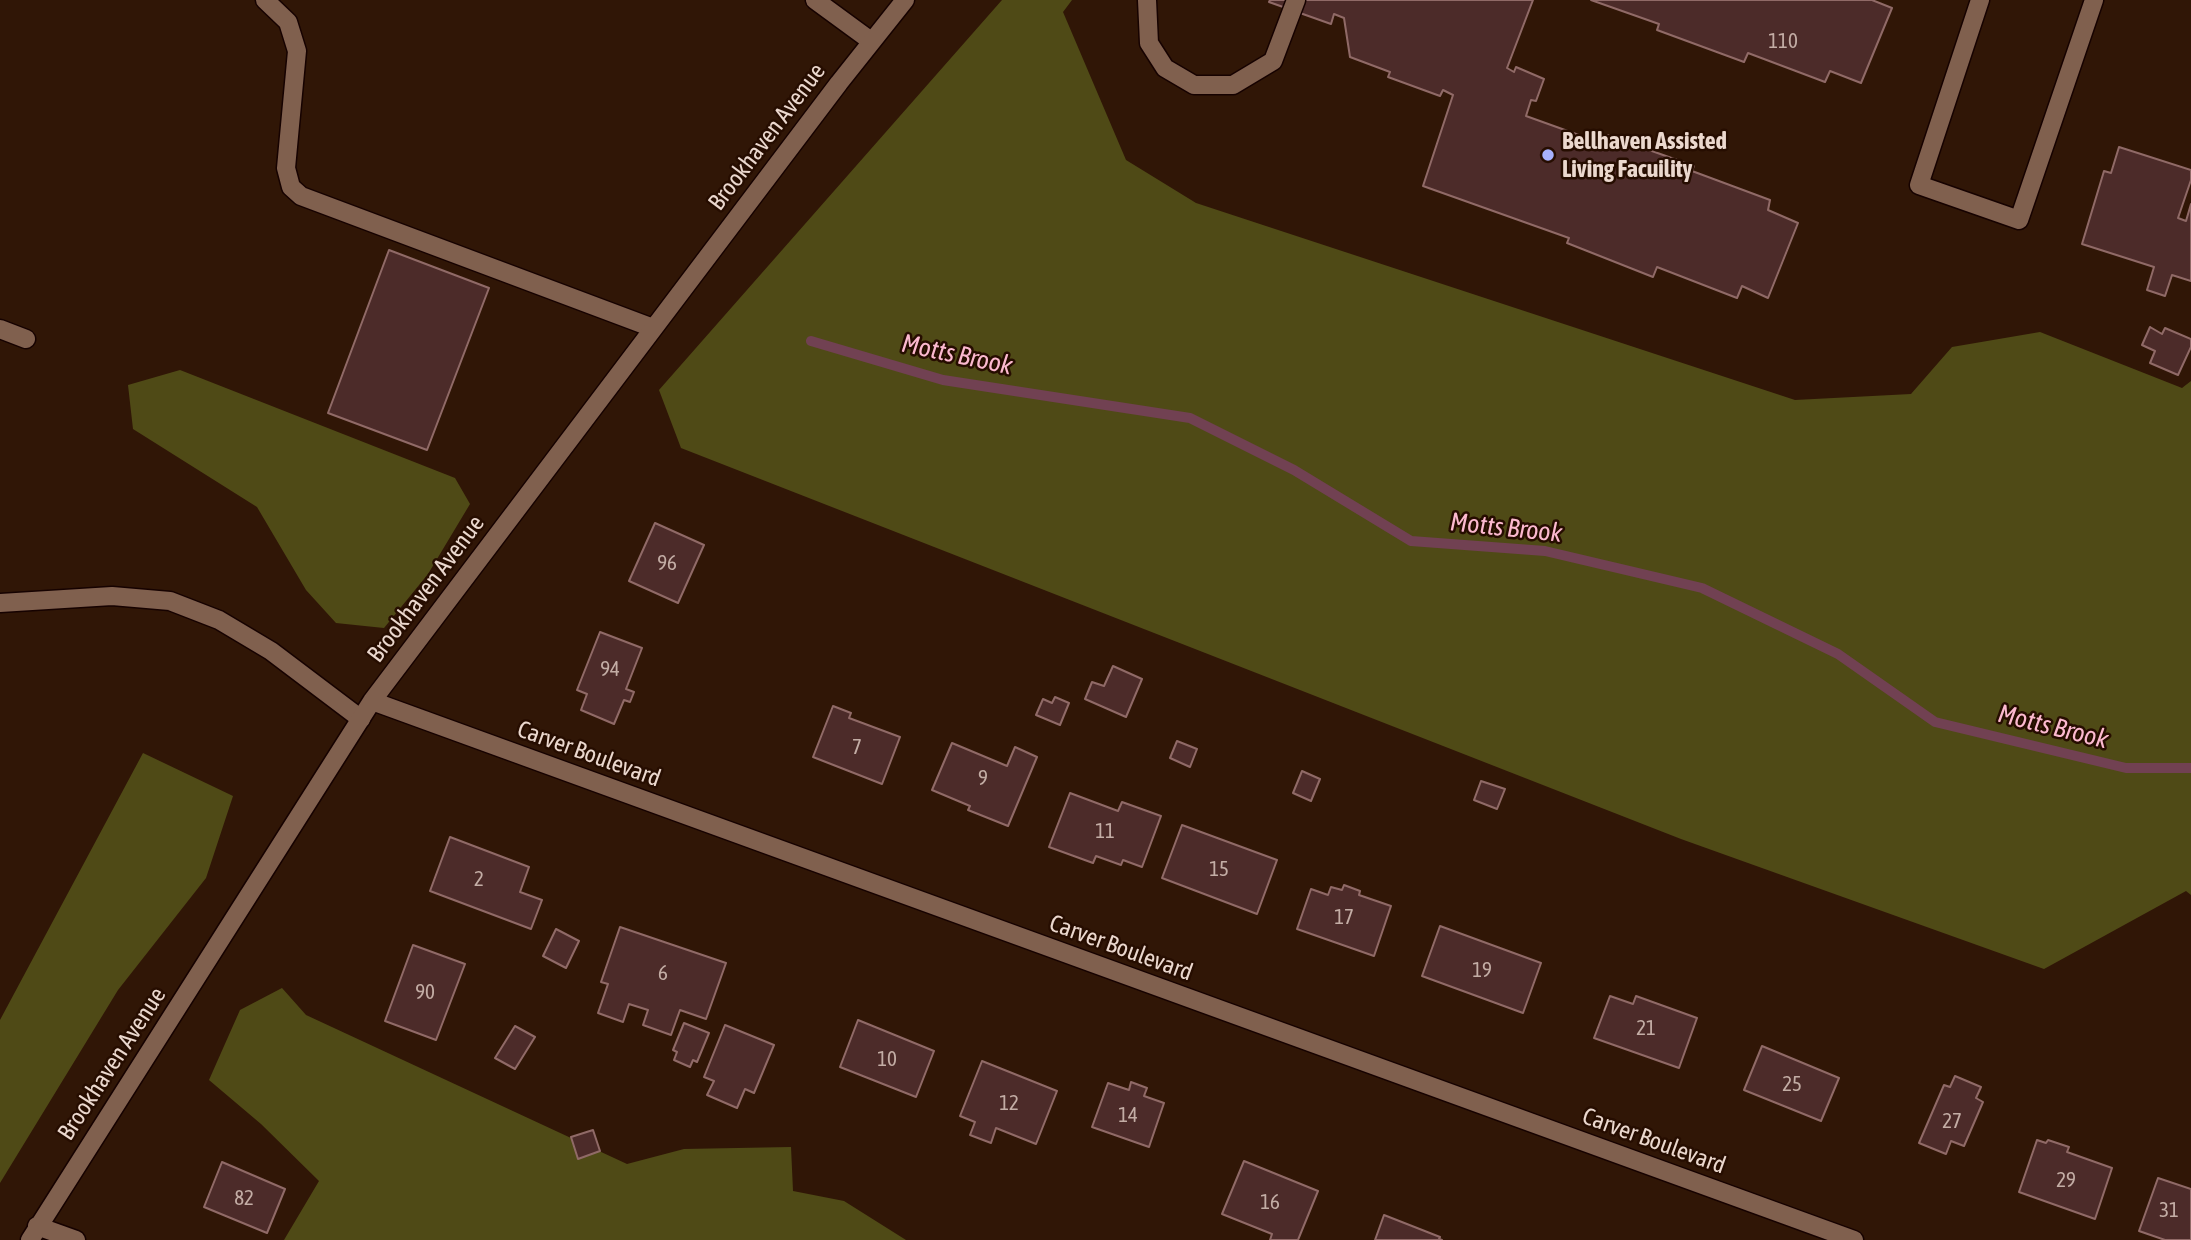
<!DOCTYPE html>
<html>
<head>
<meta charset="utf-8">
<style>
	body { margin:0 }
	canvas { display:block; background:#301606 }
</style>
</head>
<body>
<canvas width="2191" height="1240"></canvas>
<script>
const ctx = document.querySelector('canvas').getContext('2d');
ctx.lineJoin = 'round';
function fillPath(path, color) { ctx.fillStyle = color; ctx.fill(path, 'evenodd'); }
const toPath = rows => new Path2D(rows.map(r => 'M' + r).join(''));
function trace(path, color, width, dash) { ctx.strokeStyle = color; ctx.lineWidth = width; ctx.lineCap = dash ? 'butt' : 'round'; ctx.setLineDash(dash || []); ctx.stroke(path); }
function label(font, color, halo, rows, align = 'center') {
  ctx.font = font + ' "Asap Condensed",sans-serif'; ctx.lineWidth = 5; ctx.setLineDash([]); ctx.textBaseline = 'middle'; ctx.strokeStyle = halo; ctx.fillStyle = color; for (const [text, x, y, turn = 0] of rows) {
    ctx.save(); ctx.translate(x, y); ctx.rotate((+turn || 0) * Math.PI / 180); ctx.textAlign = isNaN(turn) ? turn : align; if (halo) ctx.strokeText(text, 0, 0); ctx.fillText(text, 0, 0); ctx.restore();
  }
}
fillPath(toPath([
	[1002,0,1072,0,1063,12,1126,160,1196,203,1795,400,1911,394,1952,347,2040,332,2182,388,2191,381,2191,895,2186,891,2044,969,1681,839,681,448,659,390],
	[180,370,455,478,470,504,428,574,384,628,336,623,306,590,257,507,133,429,128,385],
	[143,753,233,796,206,878,118,990,0,1183,0,1020],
	[282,988,306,1015,627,1164,684,1149,791,1147,793,1191,844,1201,906,1240,284,1240,319,1181,261,1124,209,1080,240,1010]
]), '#4f4a16');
trace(toPath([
	[811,341,943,380,1190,418,1294,470,1411,541,1545,551,1702,588,1838,654,1935,722,2126,768,2191,768]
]), '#714152', 10);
const building = toPath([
	[1270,0,1533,0,1507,68,1514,72,1516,67,1544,79,1536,101,1531,100,1526,116,1604,144,1607,135,1694,166,1692,171,1770,200,1768,210,1798,223,1768,298,1742,286,1737,298,1657,267,1653,277,1567,243,1569,238,1423,186,1453,95,1443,90,1440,96,1388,77,1390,72,1350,57,1344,18,1334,14,1331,24,1269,2,1270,0],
	[1591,0,1872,0,1892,8,1861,83,1830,71,1825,82,1748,53,1744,62,1657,30,1659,24,1591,0],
	[2119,147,2191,170,2191,180,2178,218,2186,221,2191,204,2191,281,2172,275,2165,296,2147,290,2154,267,2082,244,2104,171,2111,173,2119,147],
	[389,250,489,288,427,450,328,413,389,250],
	[2150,327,2162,334,2165,328,2191,339,2191,347,2178,375,2150,363,2155,351,2142,345,2150,327],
	[655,523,704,545,678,603,629,581,655,523],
	[600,632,642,648,626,689,634,692,630,702,624,700,614,724,581,710,587,694,577,690,600,632],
	[1113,666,1142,679,1126,717,1085,699,1092,682,1104,686,1113,666],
	[1055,697,1069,703,1060,725,1036,715,1043,699,1052,703,1055,697],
	[833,706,851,713,849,718,900,737,882,784,813,757,833,706],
	[1177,741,1197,749,1190,767,1170,758,1177,741],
	[952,743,1007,766,1015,747,1037,757,1008,826,968,810,970,806,932,790,952,743],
	[1302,771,1320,779,1311,801,1293,793,1302,771],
	[1481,781,1505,789,1497,809,1474,800,1481,781],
	[1070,793,1118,811,1122,802,1161,816,1142,867,1123,860,1121,865,1096,856,1093,863,1049,847,1070,793],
	[1182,825,1277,860,1257,914,1162,878,1182,825],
	[450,837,529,867,520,892,542,900,531,929,430,891,450,837],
	[1344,885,1360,891,1359,895,1391,906,1374,956,1297,929,1311,889,1328,895,1331,887,1342,890,1344,885],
	[1440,926,1541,963,1523,1013,1422,976,1440,926],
	[620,927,726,963,706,1019,680,1010,671,1035,643,1025,648,1010,629,1004,623,1022,598,1013,608,984,601,982,620,927],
	[556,929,579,941,566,968,543,956,556,929],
	[413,945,465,964,436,1040,385,1021,413,945],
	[1610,996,1633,1004,1636,996,1697,1018,1679,1068,1594,1038,1610,996],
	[858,1020,934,1051,916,1097,840,1067,858,1020],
	[684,1023,709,1033,697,1062,693,1060,690,1067,674,1060,677,1052,673,1050,684,1023],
	[725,1025,774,1045,754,1093,745,1089,737,1108,707,1095,714,1081,704,1077,725,1025],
	[515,1026,535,1037,515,1069,495,1058,515,1026],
	[1762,1046,1839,1078,1821,1121,1744,1090,1762,1046],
	[982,1061,1057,1091,1036,1144,996,1128,991,1143,970,1135,975,1122,960,1116,982,1061],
	[1955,1076,1981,1087,1976,1098,1983,1102,1964,1146,1951,1141,1946,1154,1919,1143,1944,1085,1950,1087,1955,1076],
	[1131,1082,1147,1088,1144,1096,1164,1103,1149,1147,1092,1127,1108,1083,1129,1090,1131,1082],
	[593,1130,600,1151,578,1159,571,1137,593,1130],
	[2037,1140,2046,1143,2048,1140,2069,1147,2067,1152,2112,1168,2095,1219,2019,1192,2037,1140],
	[1244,1161,1318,1191,1298,1240,1270,1240,1272,1234,1222,1214,1244,1161],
	[222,1162,285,1189,267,1233,204,1207,222,1162],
	[2158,1178,2191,1189,2191,1240,2165,1240,2139,1231,2158,1178],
	[1384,1215,1440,1237,1439,1239,1442,1240,1375,1240,1384,1215]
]);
fillPath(building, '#4c2b29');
trace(building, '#906a67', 2);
const lane = toPath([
	[265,0,288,22,297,51,286,168,291,187,301,196,653,328],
	[815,0,871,41],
	[1147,0,1149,43,1165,68,1194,85,1233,85,1273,61,1296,0],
	[1980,0,1919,185,2019,220,2094,0],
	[0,329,26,339],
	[0,603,112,596,170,601,219,620,271,651,361,719]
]);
const street = toPath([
	[372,701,1854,1240],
	[37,1226,76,1240],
	[30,1240,372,701,839,83,905,0]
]);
trace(lane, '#160200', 21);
trace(street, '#160200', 21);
trace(lane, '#80604e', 18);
trace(street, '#80604e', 18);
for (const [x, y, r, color] of [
	[1548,155,7,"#a7b1fc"]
]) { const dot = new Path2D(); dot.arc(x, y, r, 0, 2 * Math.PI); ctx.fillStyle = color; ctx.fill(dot); trace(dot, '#260d00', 2.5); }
label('21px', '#c3ada5', null, [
	["110",1783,41],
	["96",667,563],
	["94",610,669],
	["7",857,747],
	["9",983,778],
	["11",1105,831],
	["15",1219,869],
	["2",479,879],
	["17",1344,917],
	["19",1482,970],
	["6",663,973],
	["90",425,992],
	["21",1646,1028],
	["10",887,1059],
	["25",1792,1084],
	["12",1009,1103],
	["14",1128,1115],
	["27",1952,1121],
	["29",2066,1180],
	["82",244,1198],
	["16",1270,1202],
	["31",2169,1210]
]);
label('24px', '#ebd8ce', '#260d00', [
	["Brookhaven Avenue",767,137,-53],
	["Brookhaven Avenue",426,589,-53],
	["Carver Boulevard",589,754,20],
	["Carver Boulevard",1121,948,20],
	["Brookhaven Avenue",112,1064,-57],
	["Carver Boulevard",1654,1141,20]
]);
label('bold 24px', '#ebd8ce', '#260d00', [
	["Bellhaven Assisted",1562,141],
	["Living Facuility",1562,169]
], 'left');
label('italic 26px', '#fcb9cf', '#260d00', [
	["Motts Brook",957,355,12],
	["Motts Brook",1506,528,6],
	["Motts Brook",2053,727,14]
]);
</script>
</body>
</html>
